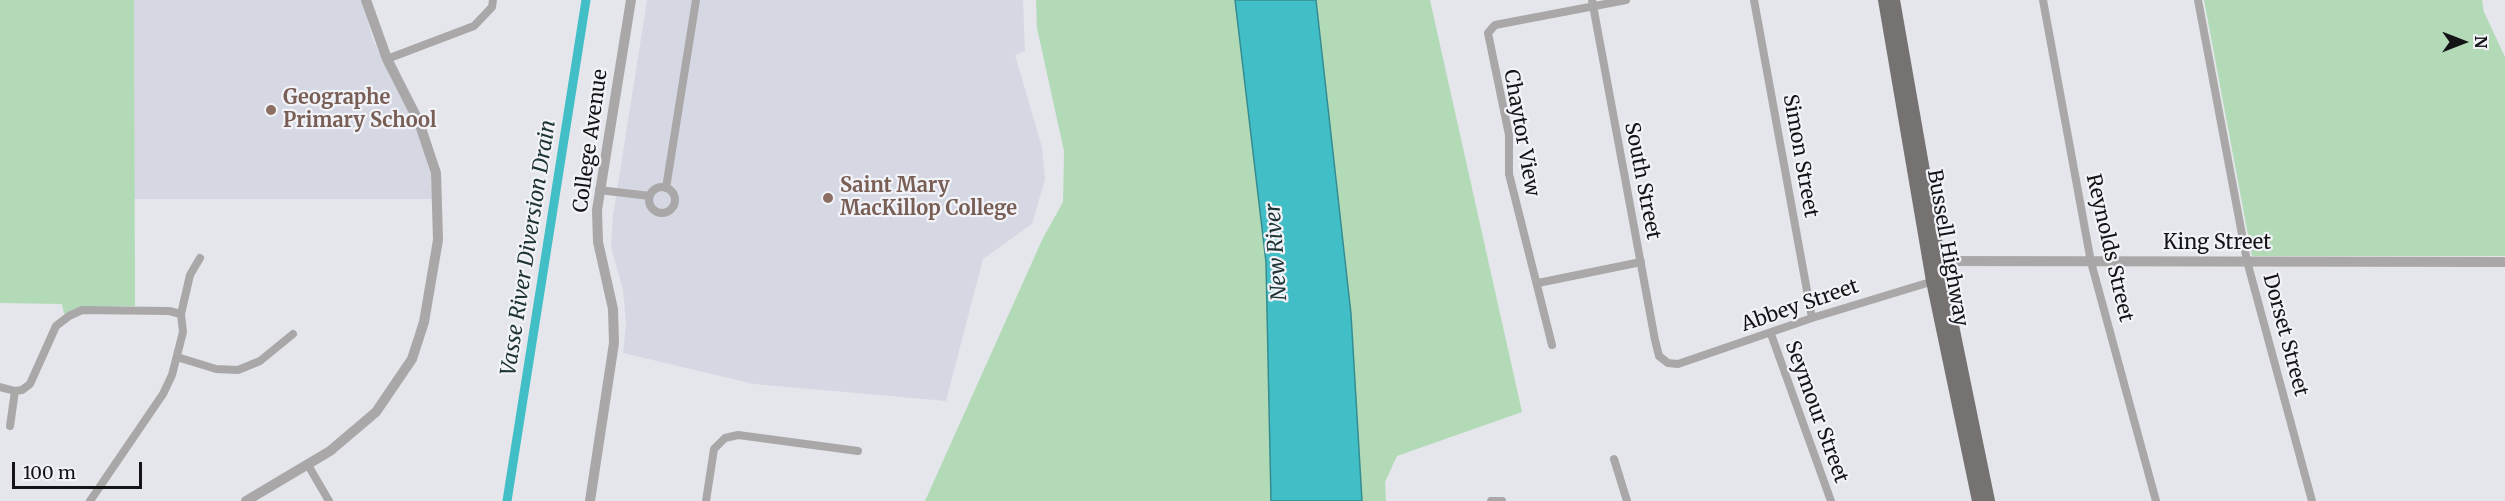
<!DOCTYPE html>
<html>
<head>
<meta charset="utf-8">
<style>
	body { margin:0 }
	#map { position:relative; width:2505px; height:501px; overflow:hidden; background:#e5e6eb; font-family:Merriweather,serif }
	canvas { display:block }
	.north { position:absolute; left:2433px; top:12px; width:60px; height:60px; -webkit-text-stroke:4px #f2f3f8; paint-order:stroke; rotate:90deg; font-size:16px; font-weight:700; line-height:24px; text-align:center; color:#141416 }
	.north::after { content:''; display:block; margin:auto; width:21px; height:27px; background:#141416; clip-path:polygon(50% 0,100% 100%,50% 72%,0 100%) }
	.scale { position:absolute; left:12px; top:462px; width:130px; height:27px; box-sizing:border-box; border:3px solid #141416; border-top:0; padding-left:8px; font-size:18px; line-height:21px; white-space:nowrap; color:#141416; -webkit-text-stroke:4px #f2f3f8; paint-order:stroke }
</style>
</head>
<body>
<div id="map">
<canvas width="2505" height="501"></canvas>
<div class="north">N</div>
<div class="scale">100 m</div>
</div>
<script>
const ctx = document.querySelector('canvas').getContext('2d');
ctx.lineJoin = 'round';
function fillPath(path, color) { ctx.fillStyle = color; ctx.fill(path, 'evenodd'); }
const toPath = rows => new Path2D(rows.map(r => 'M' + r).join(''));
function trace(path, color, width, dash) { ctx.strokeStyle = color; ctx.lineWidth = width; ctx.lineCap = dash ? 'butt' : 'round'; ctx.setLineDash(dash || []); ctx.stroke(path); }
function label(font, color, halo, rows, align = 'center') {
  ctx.font = font + ' Merriweather,serif'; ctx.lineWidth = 4.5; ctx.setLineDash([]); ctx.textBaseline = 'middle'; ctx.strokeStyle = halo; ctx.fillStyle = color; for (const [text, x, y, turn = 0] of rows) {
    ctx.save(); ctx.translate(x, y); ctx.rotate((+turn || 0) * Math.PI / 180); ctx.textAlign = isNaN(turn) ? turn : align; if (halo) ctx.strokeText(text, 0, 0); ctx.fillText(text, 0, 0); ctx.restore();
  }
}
fillPath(toPath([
	[134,0,362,0,373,40,418,131,431,176,432,199,134,199],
	[647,0,1023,0,1025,51,1015,55,1042,147,1045,179,1032,224,983,259,946,401,754,384,623,353,626,324,623,290,611,247,613,216]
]), '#d5d8e3');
fillPath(toPath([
	[0,0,134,0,135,306,79,307,64,314,62,304,0,303],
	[1036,0,1235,0,1266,262,1271,501,925,501,1042,240,1063,202,1064,151,1037,28],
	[1316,0,1430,0,1522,412,1397,456,1385,482,1386,501,1362,501,1351,314],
	[2204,0,2482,0,2484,12,2505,57,2505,256,2252,256]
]), '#b2dab7');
const water = toPath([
	[1235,0,1316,0,1351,314,1362,501,1271,501,1266,262,1235,0]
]);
fillPath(water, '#42bfc6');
trace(water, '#348c91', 1.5);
trace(toPath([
	[507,501,586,0]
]), '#42bfc6', 9);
trace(toPath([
	[1592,0,1655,340,1659,356,1668,363,1678,364,1812,318,1937,280],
	[1754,0,1812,318],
	[2043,0,2091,262,2156,501],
	[2198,0,2247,261,2312,501],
	[387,59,474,26,492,7,493,0],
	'649 200a13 13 0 1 1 26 0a13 13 0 1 1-26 0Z',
	[666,188,696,0],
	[599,190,650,196],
	[1538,283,1641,262],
	[181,314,190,275,200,258],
	[1771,334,1831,501],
	[1552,345,1509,174,1509,135,1488,33,1495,25,1626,0],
	[177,357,216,369,238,370,260,361,293,334],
	[0,387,15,391,22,390,30,384,56,326,69,316,82,310,169,311,181,314,183,332,172,375,163,394,90,501],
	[10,426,15,391],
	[1614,459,1627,501],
	[308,465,329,501],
	[706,501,714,449,725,438,738,435,858,451],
	[1491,501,1502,501]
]), '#a9a7a7', 8);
trace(toPath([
	[1933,261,2505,262],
	[246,501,330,451,376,412,412,359,424,322,438,240,436,173,419,122,387,59,366,0],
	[590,501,614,343,613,309,598,242,597,210,631,0]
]), '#a9a7a7', 10);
trace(toPath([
	[1884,0,1932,281,1978,501],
	[1894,0,1940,262,1989,501]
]), '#767272', 12);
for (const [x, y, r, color] of [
	[271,110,6,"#8d6e63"],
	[828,198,6,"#8d6e63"]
]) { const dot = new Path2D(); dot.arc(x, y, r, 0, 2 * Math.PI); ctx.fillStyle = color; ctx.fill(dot); trace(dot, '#f2f3f8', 2); }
label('bold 20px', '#785e54', '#f2f3f8', [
	["Geographe",283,98],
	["Primary School",283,121],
	["Saint Mary",840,186],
	["MacKillop College",840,209]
], 'left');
label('20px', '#141416', '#f2f3f8', [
	["Chaytor View",1521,133,80],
	["College Avenue",591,141,-82],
	["Simon Street",1800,156,80],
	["South Street",1642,181,79],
	["King Street",2217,243],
	["Bussell Highway",1947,248,80],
	["Reynolds Street",2109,248,77],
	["Abbey Street",1800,306,-19],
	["Dorset Street",2285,335,75],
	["Seymour Street",1816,412,70]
]);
label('italic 21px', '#1d3334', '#f2f3f8', [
	["Vasse River Diversion Drain",529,248,-81],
	["New River",1277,252,-94]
]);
</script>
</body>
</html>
